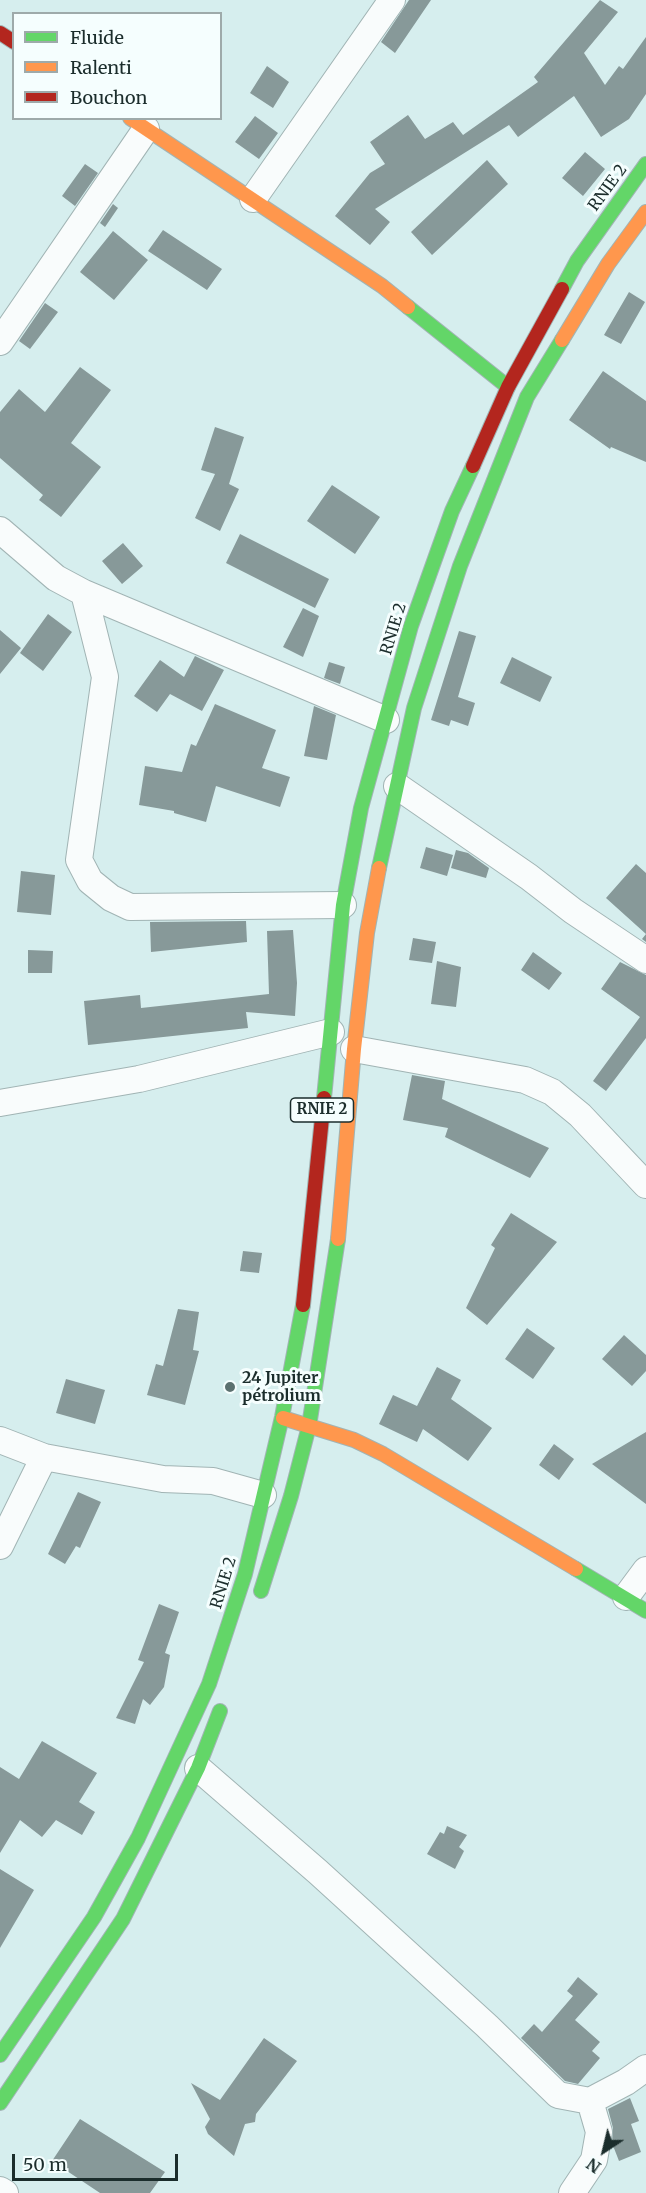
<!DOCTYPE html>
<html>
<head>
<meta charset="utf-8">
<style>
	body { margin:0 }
	#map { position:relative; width:646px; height:2193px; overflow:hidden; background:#d6eeee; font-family:Merriweather,serif }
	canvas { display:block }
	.legend { position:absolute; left:12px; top:12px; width:210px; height:108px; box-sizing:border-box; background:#f5fefe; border:2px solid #9eaaaa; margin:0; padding:8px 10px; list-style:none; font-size:18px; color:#1b2d2c }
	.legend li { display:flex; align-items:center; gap:12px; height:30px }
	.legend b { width:30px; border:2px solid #9eaaaa }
	.north { position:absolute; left:574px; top:2121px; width:60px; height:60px; -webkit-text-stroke:4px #f5fefe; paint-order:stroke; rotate:215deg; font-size:16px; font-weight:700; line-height:24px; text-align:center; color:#1b2d2c }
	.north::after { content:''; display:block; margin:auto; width:21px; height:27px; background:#1b2d2c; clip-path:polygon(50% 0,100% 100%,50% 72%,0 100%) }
	.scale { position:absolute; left:12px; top:2154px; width:166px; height:27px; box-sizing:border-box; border:3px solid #1b2d2c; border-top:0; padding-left:8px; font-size:18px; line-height:21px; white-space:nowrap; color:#1b2d2c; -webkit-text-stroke:4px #f5fefe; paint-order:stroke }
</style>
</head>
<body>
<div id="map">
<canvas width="646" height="2193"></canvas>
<ul class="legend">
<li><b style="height:8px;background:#63d668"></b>Fluide</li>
<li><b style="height:8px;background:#ff974d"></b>Ralenti</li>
<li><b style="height:8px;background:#b3261e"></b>Bouchon</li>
</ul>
<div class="north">N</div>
<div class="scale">50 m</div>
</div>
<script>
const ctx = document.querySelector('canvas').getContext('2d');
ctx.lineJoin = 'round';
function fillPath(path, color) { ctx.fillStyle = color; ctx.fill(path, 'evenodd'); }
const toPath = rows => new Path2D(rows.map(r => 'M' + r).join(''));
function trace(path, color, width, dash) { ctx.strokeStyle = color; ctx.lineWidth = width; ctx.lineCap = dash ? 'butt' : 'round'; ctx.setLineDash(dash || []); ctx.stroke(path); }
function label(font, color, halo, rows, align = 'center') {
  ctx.font = font + ' Merriweather,serif'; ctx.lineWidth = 6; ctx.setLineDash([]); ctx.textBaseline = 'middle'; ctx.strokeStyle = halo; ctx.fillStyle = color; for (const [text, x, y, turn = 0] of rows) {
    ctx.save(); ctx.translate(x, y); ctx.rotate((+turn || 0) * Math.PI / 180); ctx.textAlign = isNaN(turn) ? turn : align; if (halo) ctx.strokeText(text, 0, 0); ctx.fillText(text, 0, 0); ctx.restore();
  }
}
fillPath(toPath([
	[409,0,431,0,395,53,381,42],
	[600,0,618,12,584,53,605,85,619,66,623,69,646,37,646,94,629,119,601,137,574,96,518,137,509,125,375,209,390,222,370,245,335,216,370,173,385,164,370,142,408,115,425,139,453,122,463,135,538,82,534,77],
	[267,66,289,82,273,108,250,93],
	[255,116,278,133,259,159,235,142],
	[585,152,605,169,583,196,562,178],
	[487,160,508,184,432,255,411,232],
	[85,164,98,173,75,206,62,196],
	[113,204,118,208,105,227,100,223],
	[163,230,222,269,207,290,148,251],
	[113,231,148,260,114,300,80,272],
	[629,292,645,302,621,344,604,335],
	[45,303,58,312,30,349,19,341],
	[80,367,111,390,71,443,101,467,61,517,39,500,43,495,0,458,0,412,19,389,45,412],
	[603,371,646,401,646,462,611,447,610,449,569,420],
	[215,427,244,437,229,484,239,489,220,531,195,518,215,474,201,470],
	[332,485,380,517,355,554,307,521],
	[240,534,329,579,315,608,226,563],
	[123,543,143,566,122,584,102,561],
	[303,608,319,616,303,657,283,647],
	[48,614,72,632,43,671,20,653],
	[0,630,21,648,0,674],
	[459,631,476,636,458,697,475,703,468,726,451,720,449,726,431,720],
	[195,656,224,670,202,711,170,694,157,712,134,696,160,660,184,677],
	[512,657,552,677,540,702,500,683],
	[329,662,345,667,340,684,324,678],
	[215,704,276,730,262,768,290,777,280,807,216,786,206,822,174,813,174,811,139,805,145,766,182,772,191,744,196,746],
	[314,706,336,715,327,760,304,756],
	[426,847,453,855,447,876,420,868],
	[456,850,468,853,489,868,486,878,451,868],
	[636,864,646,873,646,942,642,939,646,934,606,898],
	[21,871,55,875,51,915,17,912],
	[246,921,247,942,151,952,150,922],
	[293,930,297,983,295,1016,246,1012,248,1028,88,1045,84,1001,140,995,141,1008,269,994,267,931],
	[413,938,436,942,432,963,409,960],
	[28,950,53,951,52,973,28,973],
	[533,952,562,973,549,990,521,970],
	[437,961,461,967,456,1007,431,1004],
	[620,962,646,975,646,1038,606,1091,593,1081,640,1017,601,989],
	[412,1075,445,1081,442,1099,549,1148,530,1178,445,1137,448,1128,403,1120],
	[511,1213,557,1242,487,1325,466,1308,495,1248,491,1245],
	[243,1251,262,1253,259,1273,240,1271],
	[178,1309,199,1312,193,1350,199,1351,185,1405,147,1395,156,1364,163,1366],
	[527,1328,555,1348,533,1379,505,1359],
	[624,1335,646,1355,646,1371,632,1386,602,1359],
	[437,1367,461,1380,451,1399,492,1428,468,1461,423,1429,417,1442,379,1424,393,1395,417,1406],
	[66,1379,105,1390,95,1424,56,1413],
	[646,1432,646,1504,592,1464],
	[554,1444,574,1459,559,1480,539,1465],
	[78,1492,101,1502,80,1548,76,1546,65,1564,48,1554],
	[159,1604,179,1612,165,1653,170,1655,164,1687,150,1705,143,1699,135,1724,116,1718,144,1662,138,1660],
	[42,1741,97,1773,79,1802,95,1812,82,1835,56,1820,42,1837,20,1820,0,1853,0,1767,19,1779],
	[447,1826,467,1835,459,1847,464,1851,455,1869,427,1854,440,1832,444,1834],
	[0,1869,34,1890,0,1948],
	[578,1977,598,1994,575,2020,600,2042,592,2051,600,2058,578,2084,565,2081,521,2038,534,2024,542,2032,573,1996,567,1991],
	[264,2038,297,2061,256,2114,255,2122,245,2124,234,2156,208,2134,205,2127,210,2119,191,2083,220,2100],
	[630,2098,639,2121,631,2124,641,2152,619,2161,612,2143,613,2128,608,2109],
	[80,2119,165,2172,150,2193,100,2193,52,2161]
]), '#879999');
const street = toPath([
	[253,199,392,0],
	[0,342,146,129],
	[0,530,56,578,84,593,386,720],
	[84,593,105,677,79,860,90,881,111,898,130,907,343,905],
	[397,786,529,877,573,911,646,960],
	[354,1049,525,1080,552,1092,580,1115,646,1185],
	[0,1103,139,1079,331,1032],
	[0,1440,44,1457,163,1479,213,1481,263,1495],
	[0,1546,44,1457],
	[626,1597,646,1570],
	[198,1768,318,1872,487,2026,558,2095,590,2101,626,2082,646,2068],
	[0,2190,5,2193],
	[572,2193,594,2160,599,2132,590,2101]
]);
const fast = toPath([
	[562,289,577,261,646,164],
	[408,307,508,387],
	[379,868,414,708,460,566,527,397,562,340],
	[324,1098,343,905,361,808,411,626,452,511,473,466],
	[576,1569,646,1611],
	[261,1591,291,1496,309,1426,338,1239],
	[0,2055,94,1917,138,1838,209,1684,245,1574,282,1417,303,1305],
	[0,2103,123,1919,198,1768,220,1711]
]);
const slow = toPath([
	[130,118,382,286,408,307],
	[562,340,608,264,646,212],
	[338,1239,354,1049,367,933,379,868],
	[283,1418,354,1440,383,1454,576,1569]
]);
const jam = toPath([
	[0,33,14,42],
	[473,466,508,387,562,289],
	[303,1305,324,1098]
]);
trace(street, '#a1b4b4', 28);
trace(fast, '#a1b4b4', 16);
trace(slow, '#a1b4b4', 16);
trace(jam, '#a1b4b4', 16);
trace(street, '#f9fcfc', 26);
trace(fast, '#63d668', 14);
trace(slow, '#ff974d', 14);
trace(jam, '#b3261e', 14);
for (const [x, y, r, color] of [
	[230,1387,6,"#5c7170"]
]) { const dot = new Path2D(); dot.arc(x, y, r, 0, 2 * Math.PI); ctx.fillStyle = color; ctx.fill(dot); trace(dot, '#f5fefe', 2); }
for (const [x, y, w] of [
	[322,1110,63]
]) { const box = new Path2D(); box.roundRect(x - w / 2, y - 12, w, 24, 4.5); ctx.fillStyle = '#f5fefe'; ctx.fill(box); trace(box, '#1b2d2c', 1.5); }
label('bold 15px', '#1b2d2c', null, [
	["RNIE 2",322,1110]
]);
label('16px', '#1b2d2c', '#f5fefe', [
	["RNIE 2",608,188,-54],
	["RNIE 2",394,629,-73],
	["RNIE 2",224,1583,-73]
]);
label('bold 16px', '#1b2d2c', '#f5fefe', [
	["24 Jupiter",242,1378],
	["pétrolium",242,1396]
], 'left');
</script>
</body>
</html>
